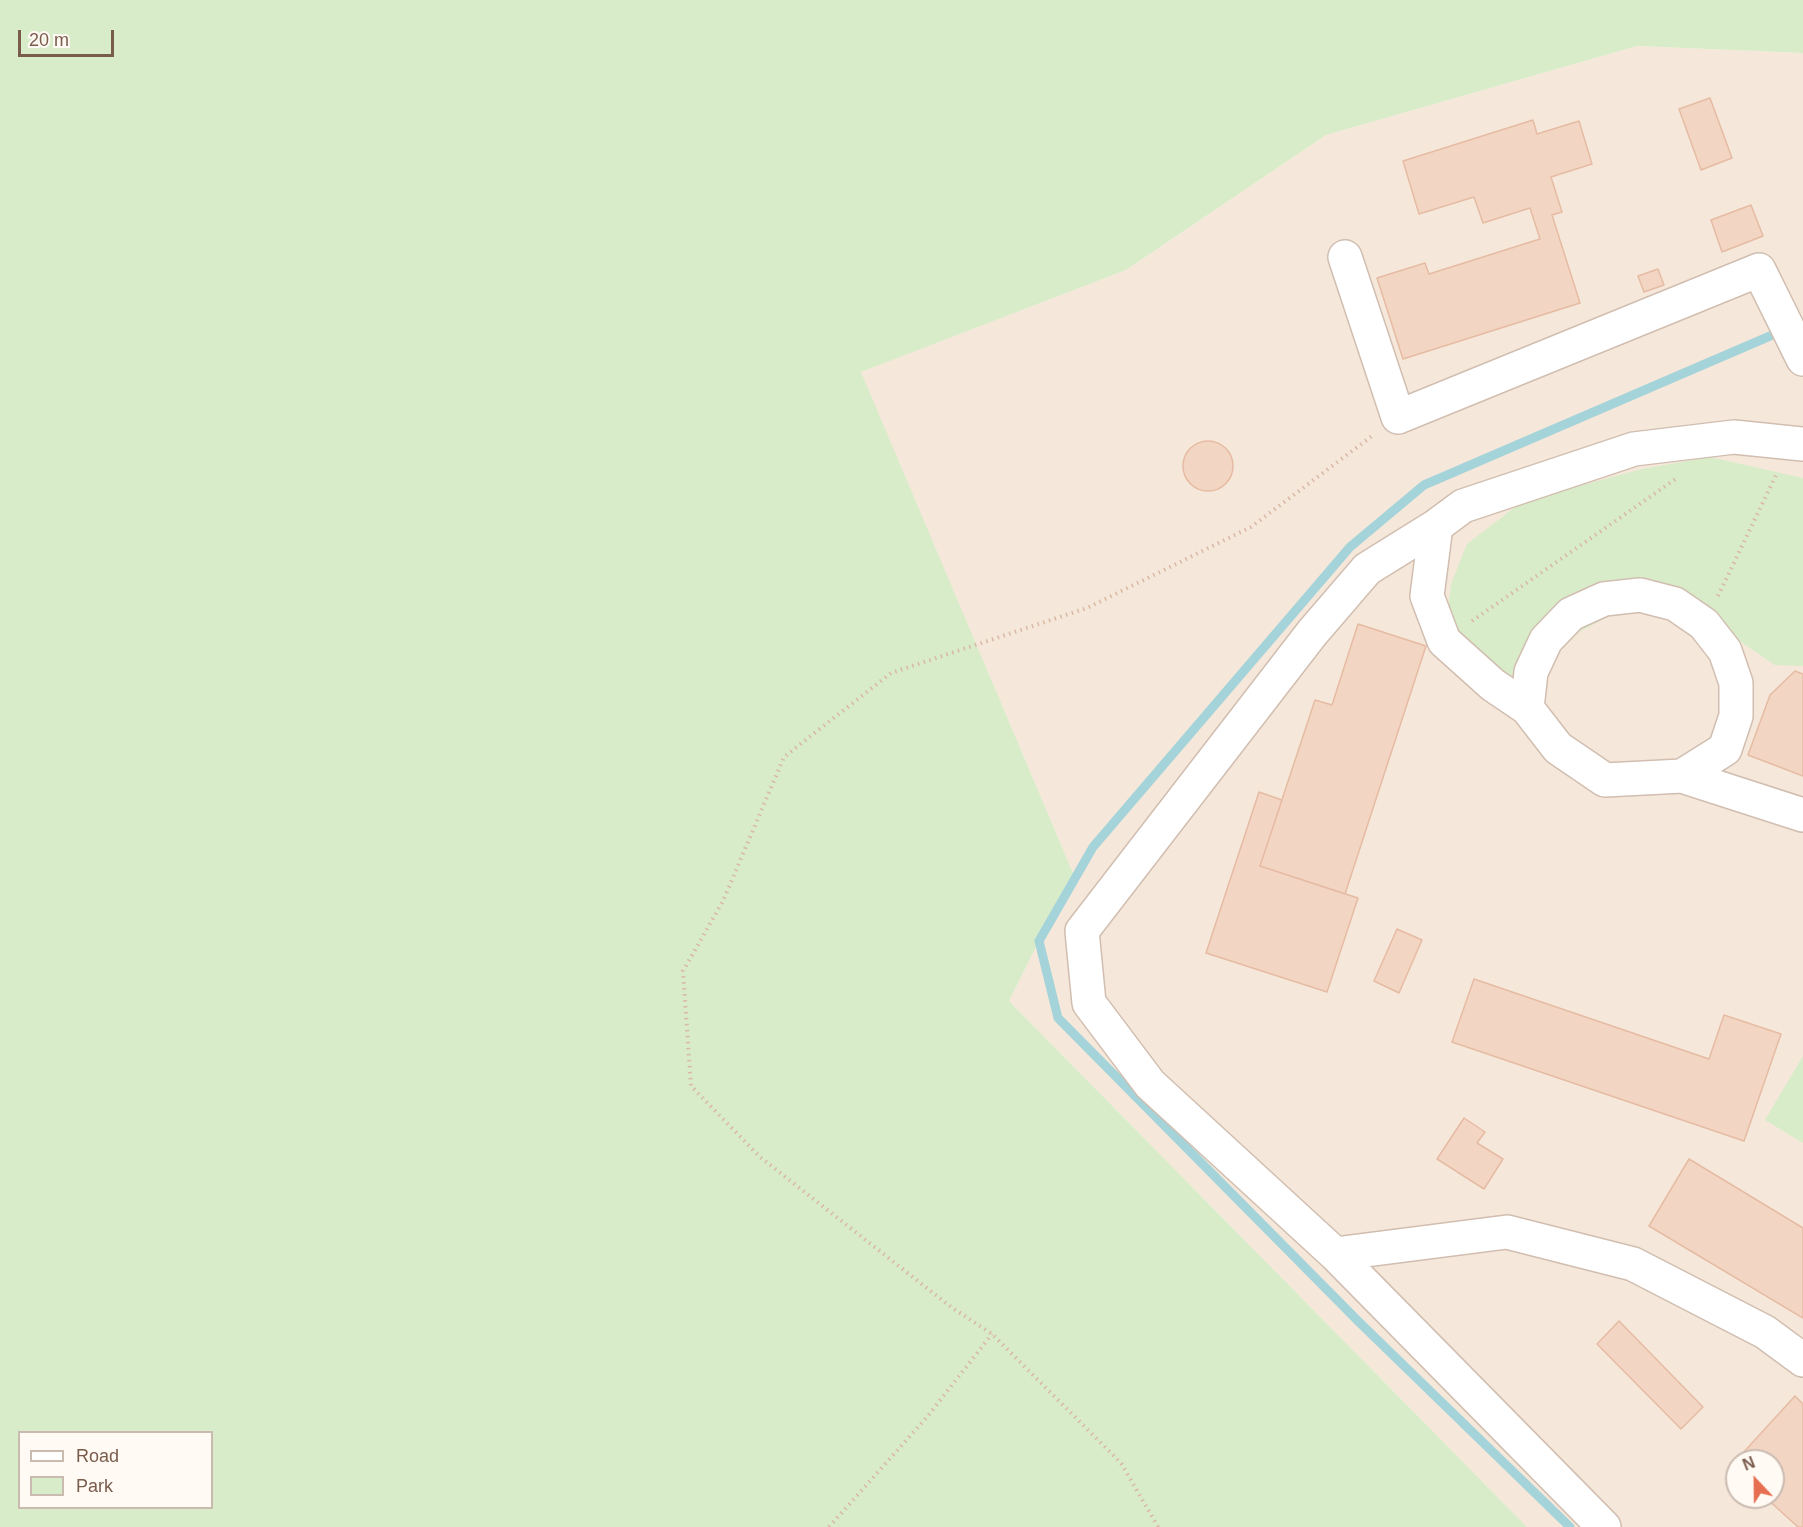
<!DOCTYPE html>
<html>
<head>
<meta charset="utf-8">
<style>
	body { margin:0 }
	#map { position:relative; width:1803px; height:1527px; overflow:hidden; background:#fdf6ec; font-family:Arial,sans-serif }
	canvas { display:block }
	.legend { position:absolute; left:18px; top:1431px; width:195px; height:78px; box-sizing:border-box; background:#fffaf3; border:2px solid #cabbb1; margin:0; padding:8px 10px; list-style:none; font-size:18px; color:#7a5c4d }
	.legend li { display:flex; align-items:center; gap:12px; height:30px }
	.legend b { width:30px; border:2px solid #cabbb1 }
	.north { position:absolute; left:1725px; top:1449px; width:60px; height:60px; box-sizing:border-box; background:#fffaf3; border:2px solid #cabbb1; border-radius:50%; rotate:338deg; font-size:16px; font-weight:700; line-height:24px; text-align:center; color:#7a5c4d }
	.north::after { content:''; display:block; margin:auto; width:21px; height:27px; background:#e76f51; clip-path:polygon(50% 0,100% 100%,50% 72%,0 100%) }
	.scale { position:absolute; left:18px; top:30px; width:96px; height:27px; box-sizing:border-box; border:3px solid #7a5c4d; border-top:0; padding-left:8px; font-size:18px; line-height:21px; white-space:nowrap; color:#7a5c4d; -webkit-text-stroke:4px #fffaf3; paint-order:stroke }
</style>
</head>
<body>
<div id="map">
<canvas width="1803" height="1527"></canvas>
<ul class="legend">
<li><b style="height:8px;background:#fff"></b>Road</li>
<li><b style="height:16px;background:#d8ecc9"></b>Park</li>
</ul>
<div class="north">N</div>
<div class="scale">20 m</div>
</div>
<script>
const ctx = document.querySelector('canvas').getContext('2d');
ctx.lineJoin = 'round';
function fillPath(path, color) { ctx.fillStyle = color; ctx.fill(path, 'evenodd'); }
const toPath = rows => new Path2D(rows.map(r => 'M' + r).join(''));
function trace(path, color, width, dash) { ctx.strokeStyle = color; ctx.lineWidth = width; ctx.lineCap = dash ? 'butt' : 'round'; ctx.setLineDash(dash || []); ctx.stroke(path); }
fillPath(toPath([
	[1637,46,1803,53,1803,1527,1527,1527,1009,1001,1073,873,860,372,1126,270,1326,135],
	[1737,1461,1773,1461,1773,1497,1737,1497]
]), '#f5e8da');
fillPath(toPath([
	[0,0,1803,0,1803,53,1637,46,1326,135,1126,270,861,372,1073,873,1009,1001,1527,1527,0,1527],
	[212,1432,212,1508,20,1508,20,1432],
	[1710,457,1803,478,1803,666,1775,665,1735,638,1631,605,1579,632,1533,679,1493,685,1444,641,1451,584,1467,544,1523,501,1642,469],
	[1803,1056,1803,1143,1765,1120]
]), '#d8ecc9');
trace(toPath([
	[1570,1527,1359,1322,1058,1018,1039,941,1093,847,1350,547,1424,485,1784,330]
]), '#a5d3da', 9);
const building = toPath([
	[1710,98,1732,158,1701,170,1679,109,1710,98],
	[1533,120,1537,134,1579,121,1592,164,1551,177,1562,212,1552,215,1580,303,1403,359,1377,278,1425,263,1429,274,1540,239,1530,208,1483,223,1474,197,1419,214,1403,161,1533,120],
	[1751,205,1763,236,1722,252,1711,220,1751,205],
	[1658,269,1664,285,1644,292,1638,276,1658,269],
	'1183 466a25 25 0 1 1 50 0a25 25 0 1 1-50 0Z',
	[1358,624,1426,646,1345,894,1260,866,1315,700,1332,705,1358,624],
	[1795,671,1803,674,1803,776,1748,755,1770,695,1795,671],
	[1259,792,1282,800,1260,866,1358,898,1327,992,1206,953,1259,792],
	[1397,929,1422,940,1399,993,1374,981,1397,929],
	[1474,979,1709,1059,1724,1015,1781,1034,1744,1141,1452,1042,1474,979],
	[1464,1118,1485,1132,1477,1143,1503,1159,1484,1189,1437,1159,1464,1118],
	[1689,1159,1803,1228,1803,1318,1649,1226,1689,1159],
	[1619,1321,1703,1407,1681,1429,1597,1344,1619,1321],
	[1795,1396,1803,1404,1803,1527,1798,1527,1765,1497,1773,1497,1773,1461,1737,1461,1737,1471,1731,1466,1795,1396]
]);
fillPath(building, '#f3d5c3');
trace(building, '#e6bba3', 1.5);
const minor = toPath([
	[1345,257,1398,417,1759,270,1803,359],
	[1436,526,1367,569,1312,633,1082,931,1089,1003,1150,1084,1335,1254,1604,1527],
	[1640,595,1675,604,1704,624,1725,651,1736,683,1736,716,1725,749,1682,776,1605,780,1558,748,1527,708,1531,672,1546,640,1571,614,1604,599,1640,595],
	[1527,708,1493,685,1444,641,1427,596,1436,526,1463,506,1634,449,1734,437,1803,444],
	[1682,776,1803,815],
	[1335,1254,1507,1232,1633,1264,1765,1332,1803,1360]
]);
trace(minor, '#d1beb0', 36);
trace(toPath([
	[1718,596,1777,473],
	[1472,621,1677,478],
	[829,1527,927,1417,992,1334],
	[1158,1527,1121,1463,992,1334,951,1307,760,1157,691,1086,683,971,723,901,784,757,891,673,1087,608,1251,527,1372,436]
]), '#d9b8a5', 4, [1.5, 4.5]);
trace(minor, '#fff', 33);
</script>
</body>
</html>
